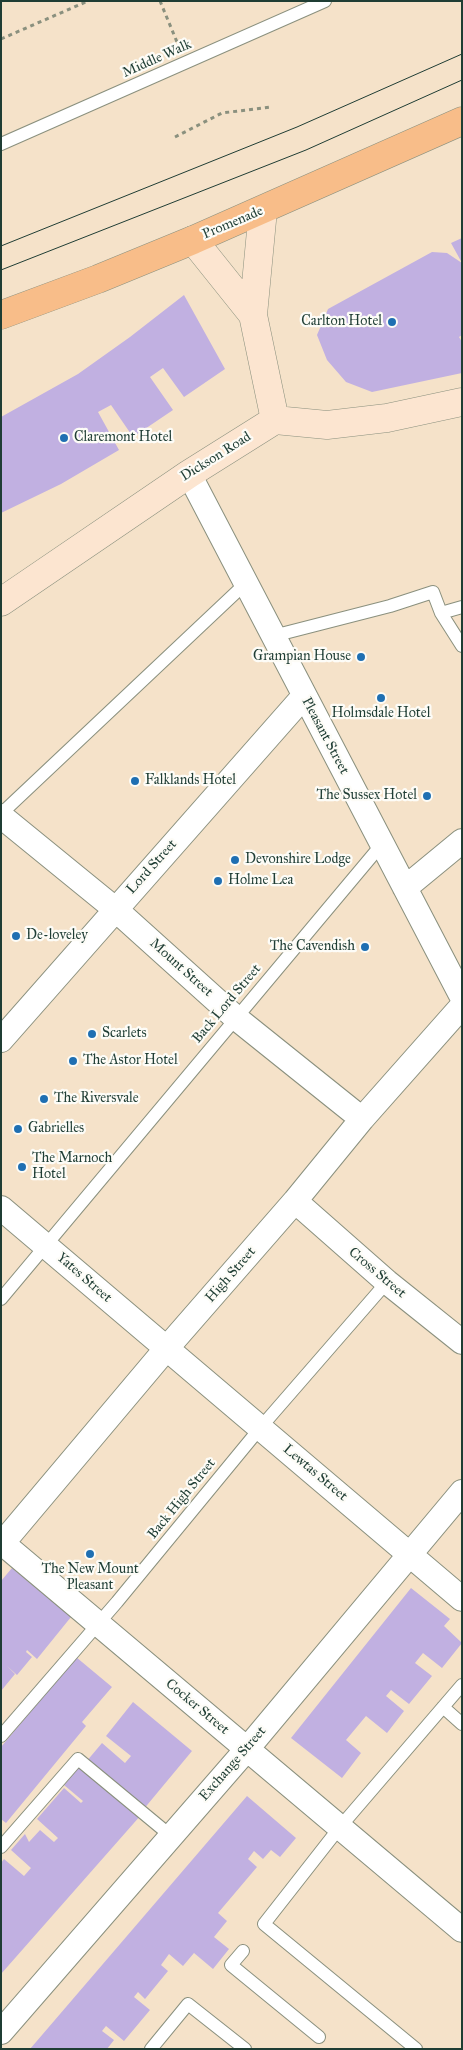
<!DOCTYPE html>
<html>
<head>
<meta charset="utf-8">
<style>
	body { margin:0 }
	#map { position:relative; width:463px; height:2050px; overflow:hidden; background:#f5e2c9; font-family:"IM FELL Great Primer",serif }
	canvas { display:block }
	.frame { position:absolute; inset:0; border:2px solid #1f3d34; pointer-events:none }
</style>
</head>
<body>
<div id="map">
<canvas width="463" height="2050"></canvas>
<div class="frame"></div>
</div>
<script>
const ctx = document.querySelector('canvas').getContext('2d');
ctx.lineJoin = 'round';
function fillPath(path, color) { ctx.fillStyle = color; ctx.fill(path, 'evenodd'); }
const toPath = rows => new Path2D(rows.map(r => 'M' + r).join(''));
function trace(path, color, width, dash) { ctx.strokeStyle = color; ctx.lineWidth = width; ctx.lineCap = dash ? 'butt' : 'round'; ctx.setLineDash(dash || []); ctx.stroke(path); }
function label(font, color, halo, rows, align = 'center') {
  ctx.font = font + ' "IM FELL Great Primer",serif'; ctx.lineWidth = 4.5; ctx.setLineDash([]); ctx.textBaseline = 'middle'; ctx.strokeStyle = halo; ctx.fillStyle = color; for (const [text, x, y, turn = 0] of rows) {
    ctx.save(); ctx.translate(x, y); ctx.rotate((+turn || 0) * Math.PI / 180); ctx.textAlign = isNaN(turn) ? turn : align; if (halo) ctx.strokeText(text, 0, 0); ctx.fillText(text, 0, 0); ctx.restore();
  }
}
fillPath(toPath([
	[462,238,462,335,459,337,462,342,462,373,372,392,346,382,327,360,317,335,328,309,432,252,447,253,462,263,451,243],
	[184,295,225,369,184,397,163,368,150,377,173,410,133,437,111,405,98,412,119,450,61,484,1,513,1,417,78,374,130,337],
	[12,1568,71,1617,37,1659,27,1650,26,1652,32,1657,17,1675,7,1666,15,1674,1,1691,1,1581],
	[411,1588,450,1619,444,1626,462,1643,442,1668,423,1653,415,1663,432,1676,409,1704,391,1690,386,1696,404,1711,387,1733,366,1716,346,1740,361,1753,342,1778,291,1738],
	[76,1657,112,1687,82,1722,86,1726,6,1823,1,1819,1,1747],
	[133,1702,192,1751,143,1810,86,1762,102,1743,125,1763,131,1756,106,1736],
	[82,1764,141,1815,1,1974,1,1863,4,1859,24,1876,31,1868,11,1850,25,1834,29,1842,40,1830,54,1842,58,1838,37,1819,64,1788,81,1803,83,1801,64,1785],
	[247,1796,296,1838,280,1857,271,1850,263,1859,254,1851,248,1859,257,1867,218,1913,227,1921,214,1937,229,1949,213,1969,194,1953,183,1966,169,1954,161,1965,168,1971,145,1999,138,1992,134,1997,150,2010,124,2041,106,2026,102,2031,114,2040,107,2049,30,2049]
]), '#c1b0e1');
const lane = toPath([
	[1,144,325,1],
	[441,613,462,607],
	[273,636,390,606,433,592,441,613,462,646],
	[1,814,246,583],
	[1,1299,382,844],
	[443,1707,462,1724],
	[1,1736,117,1602,261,1427,387,1282],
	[1,1847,78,1759,171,1836],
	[243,1951,231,1965,319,2037],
	[151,2049,188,2004,245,2049],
	[416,2049,264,1924,340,1827,462,1685]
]);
const street = toPath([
	[189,474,462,997],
	[1,816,115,909,236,1018,362,1119],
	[405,888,462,841],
	[1,1040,304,696],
	[295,1201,387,1282,462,1342],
	[1,1208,462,1599],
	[1,1542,462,1930],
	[1,1545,166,1349,295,1201,362,1119,462,1006],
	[1,2032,247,1749,462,1492]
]);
const secondary = toPath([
	[263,210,253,315,275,420],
	[193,240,253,315],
	[1,602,189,474,275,420,327,425,387,418,462,402]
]);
const primary = toPath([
	[1,315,98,279,193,240,462,121]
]);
trace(lane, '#8a907e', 14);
trace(street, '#8a907e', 26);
trace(secondary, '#8a907e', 29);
trace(primary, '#8a907e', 29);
trace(toPath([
	[160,1,177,42],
	[1,39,88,1],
	[175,137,222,113,271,107]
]), '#8a907e', 3, [4, 4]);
trace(lane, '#fff', 12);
trace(street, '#fff', 24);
trace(secondary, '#fce5d0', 28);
trace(primary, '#f8bd89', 28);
trace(toPath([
	[1,246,297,127,462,54],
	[1,270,306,150,462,80]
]), '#1f3d34', 1);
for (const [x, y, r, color] of [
	[392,322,5,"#1f6fb2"],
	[64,438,5,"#1f6fb2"],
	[361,657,5,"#1f6fb2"],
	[381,698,5,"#1f6fb2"],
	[135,781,5,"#1f6fb2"],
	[427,796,5,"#1f6fb2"],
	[235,860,5,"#1f6fb2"],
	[218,881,5,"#1f6fb2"],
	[16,936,5,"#1f6fb2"],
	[365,947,5,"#1f6fb2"],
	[92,1034,5,"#1f6fb2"],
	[73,1061,5,"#1f6fb2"],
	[44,1099,5,"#1f6fb2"],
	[18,1129,5,"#1f6fb2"],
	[22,1167,5,"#1f6fb2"],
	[90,1554,5,"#1f6fb2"]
]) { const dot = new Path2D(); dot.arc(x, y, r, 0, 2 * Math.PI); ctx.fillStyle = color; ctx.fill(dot); trace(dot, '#fdfcf7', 2); }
label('14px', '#1f3d34', '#fdfcf7', [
	["Middle Walk",157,59,-24],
	["Promenade",233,223,-23],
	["Dickson Road",216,457,-32],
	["Pleasant Street",325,736,62],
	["Lord Street",152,867,-48],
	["Mount Street",181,968,42],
	["Back Lord Street",227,1004,-50],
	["Cross Street",377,1273,40],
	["High Street",231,1275,-49],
	["Yates Street",84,1278,41],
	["Lewtas Street",315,1473,40],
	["Back High Street",182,1499,-51],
	["Cocker Street",197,1707,40],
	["Exchange Street",233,1764,-49]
]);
label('14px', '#1f3d34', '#fdfcf7', [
	["Carlton Hotel",382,322,"right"],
	["Claremont Hotel",74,438],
	["Grampian House",351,657,"right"],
	["Holmsdale Hotel",381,714,"center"],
	["Falklands Hotel",145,781],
	["The Sussex Hotel",417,796,"right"],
	["Devonshire Lodge",245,860],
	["Holme Lea",228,881],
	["De-loveley",26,936],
	["The Cavendish",355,947,"right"],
	["Scarlets",102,1034],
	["The Astor Hotel",83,1061],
	["The Riversvale",54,1099],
	["Gabrielles",28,1129],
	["The Marnoch",32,1159],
	["Hotel",32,1175],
	["The New Mount",90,1570,"center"],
	["Pleasant",90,1586,"center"]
], 'left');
</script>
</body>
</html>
